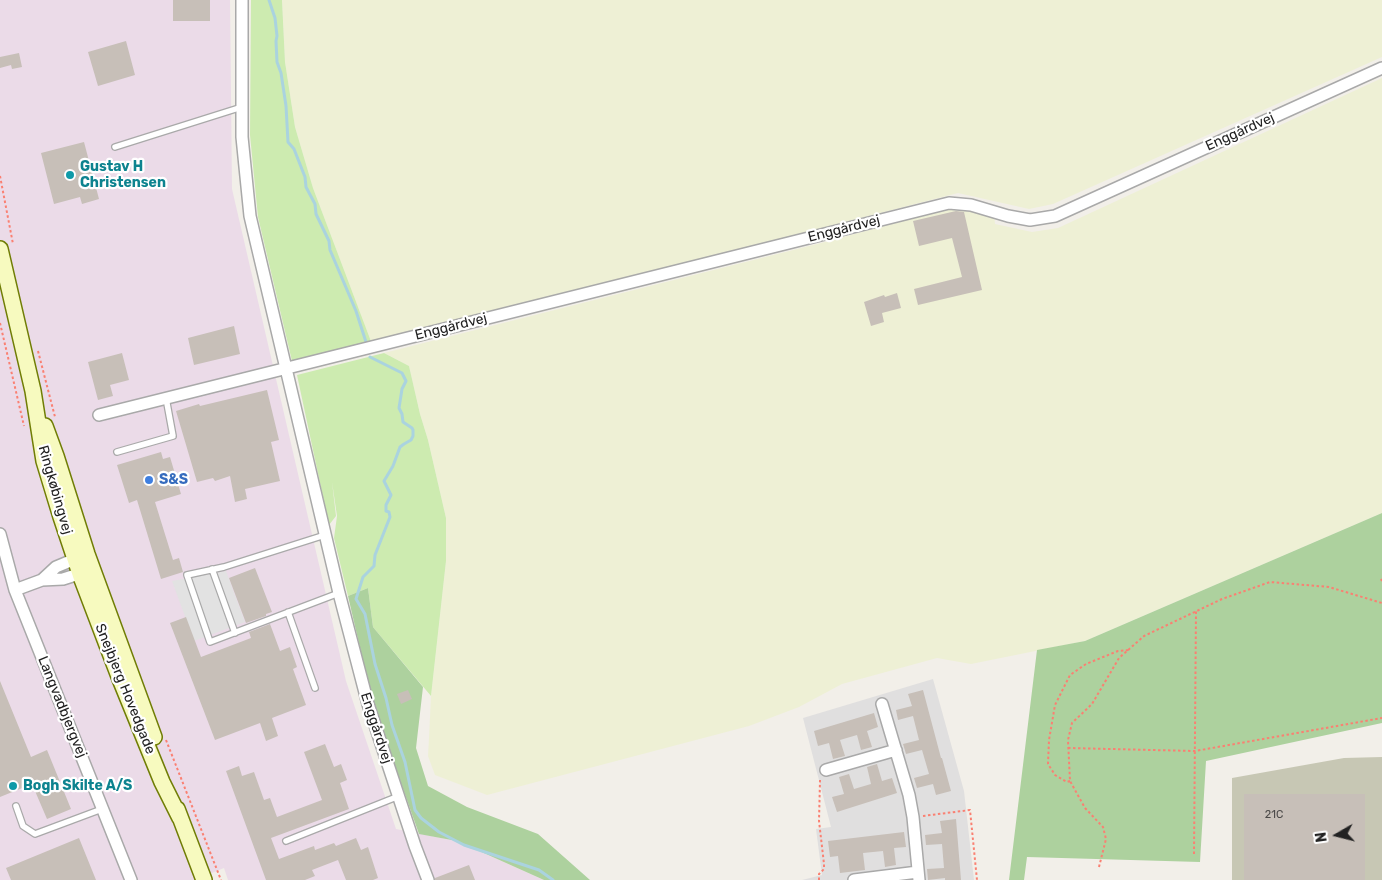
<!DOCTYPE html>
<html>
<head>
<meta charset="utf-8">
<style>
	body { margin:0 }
	#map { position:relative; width:1382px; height:880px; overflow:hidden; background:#f2efe9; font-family:Rubik,sans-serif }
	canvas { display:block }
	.north { position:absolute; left:1312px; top:810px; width:50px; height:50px; -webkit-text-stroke:4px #fff; paint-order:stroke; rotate:262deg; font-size:14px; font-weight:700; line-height:20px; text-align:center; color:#222 }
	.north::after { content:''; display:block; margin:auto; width:18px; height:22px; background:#222; clip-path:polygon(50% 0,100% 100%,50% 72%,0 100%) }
</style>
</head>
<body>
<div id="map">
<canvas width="1382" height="880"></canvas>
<div class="north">N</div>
</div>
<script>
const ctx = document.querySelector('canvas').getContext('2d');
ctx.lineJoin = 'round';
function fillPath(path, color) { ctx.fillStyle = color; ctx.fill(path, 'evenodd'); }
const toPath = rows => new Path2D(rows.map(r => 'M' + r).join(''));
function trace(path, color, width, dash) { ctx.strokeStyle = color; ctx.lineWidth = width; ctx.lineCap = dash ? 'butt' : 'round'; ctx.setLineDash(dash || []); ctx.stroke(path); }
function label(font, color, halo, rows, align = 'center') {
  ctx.font = font + ' Rubik,sans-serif'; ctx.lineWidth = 4.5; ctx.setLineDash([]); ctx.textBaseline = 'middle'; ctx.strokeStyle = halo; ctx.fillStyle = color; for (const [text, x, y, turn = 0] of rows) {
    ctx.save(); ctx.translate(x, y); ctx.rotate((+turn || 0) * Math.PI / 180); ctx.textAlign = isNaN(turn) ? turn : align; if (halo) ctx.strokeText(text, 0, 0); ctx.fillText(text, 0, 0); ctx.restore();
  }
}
fillPath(toPath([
	[933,679,964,791,974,880,802,880,822,875,816,829,831,827,803,718]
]), '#e0dfdf');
fillPath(toPath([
	[0,0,230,0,232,189,346,681,396,829,457,841,544,880,228,880,224,868,195,880,0,880]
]), '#ebdbe8');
fillPath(toPath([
	[1382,757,1382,880,1232,880,1232,778,1344,758]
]), '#c7c7b4');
fillPath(toPath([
	[282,0,1382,0,1382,57,1053,204,1029,209,958,193,372,344,313,188,295,127,285,62],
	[1382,78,1382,513,1085,641,971,664,937,658,842,684,799,707,749,726,487,795,435,775,428,756,429,738,431,696,446,561,446,518,428,440,420,414,409,366,384,353,821,243,951,208,965,206,994,214,995,224,1032,232,1058,228]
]), '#eef0d5');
fillPath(toPath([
	[251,0,282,0,285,62,295,127,313,188,372,344,292,361,258,217,250,135],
	[384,353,409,366,420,414,428,440,446,518,446,561,431,696,373,627,368,588,348,596,334,538,337,516,332,482,336,516,329,525,297,375]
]), '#cdebb0');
fillPath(toPath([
	[1382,513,1382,723,1206,761,1200,862,1027,857,1024,880,1009,880,1037,650,1085,641],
	[368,588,373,627,423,687,416,748,428,786,467,807,538,834,590,880,544,880,457,841,419,834,373,704,348,596]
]), '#add19e');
fillPath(toPath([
	[226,571,245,622,194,641,172,581]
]), '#e2e2e2');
trace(toPath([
	[269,0,275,18,277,36,276,41,277,62,281,73,286,106,288,142,294,149,305,177,306,187,315,204,316,214,329,241,330,250,356,311,366,342],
	[370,357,402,373,406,381,402,389,399,408,402,414,403,422,412,428,413,430,413,436,411,440,404,444,400,447,393,466,384,481,391,495,386,505,386,511,389,512,390,517,375,555,374,566,363,577,356,599,365,614,375,664,386,698,392,725,405,762,415,810,421,818,439,832,464,845,539,870,553,880]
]), '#aad3df', 3);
fillPath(toPath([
	[173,0,210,0,210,21,173,21],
	[126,41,135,75,98,86,88,52],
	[19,53,22,67,12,69,11,65,0,68,0,57],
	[84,142,99,199,82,204,80,197,54,204,41,153],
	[956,211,964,212,982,290,918,305,914,289,962,277,952,238,919,246,913,221],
	[897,293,901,308,882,313,884,322,871,326,864,302,884,295,885,297],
	[234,326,240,354,194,365,188,338],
	[122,353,129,380,110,385,113,396,98,400,88,362],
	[267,390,279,440,271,442,280,481,245,489,247,499,235,502,230,476,215,481,213,478,197,482,176,411,199,404,200,406],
	[161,452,163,459,170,457,181,494,155,502,173,560,179,558,183,572,161,579,137,500,129,503,117,465],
	[255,568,272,612,266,614,266,616,246,623,229,578],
	[186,617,201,657,251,638,249,632,270,624,280,651,290,647,297,667,293,669,306,705,272,718,278,736,266,741,260,723,215,740,170,623],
	[0,681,31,757,47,750,71,809,47,819,32,784,0,797],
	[408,690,412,699,401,704,397,694],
	[923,690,941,758,942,758,951,791,936,795,933,784,917,788,914,778,929,774,922,750,906,754,903,744,919,740,913,716,898,720,896,710,912,706,908,694],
	[874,713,878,727,867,731,872,747,861,750,857,735,840,740,845,756,833,759,829,743,818,746,814,731],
	[325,744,334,767,341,764,347,780,340,783,349,809,271,838,279,859,314,846,315,850,334,843,336,846,356,838,361,850,368,847,378,878,373,880,346,880,338,860,312,870,315,876,305,880,266,880,226,771,239,766,242,776,254,772,264,800,270,798,277,817,322,800,304,752],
	[877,764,882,781,892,778,897,793,837,812,832,797,844,794,839,777,849,774,854,789,871,784,867,767],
	[1244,794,1365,794,1365,880,1244,880],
	[956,819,961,880,945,880,945,878,928,880,927,869,944,868,942,844,926,845,925,835,942,833,940,821],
	[904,832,906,847,894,848,896,865,885,867,883,851,863,853,865,870,840,873,838,856,830,857,828,841],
	[79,838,96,880,11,880,6,868],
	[469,865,475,880,435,880,435,878]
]), '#c7bfb8');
const lane = toPath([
	[115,147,242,107],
	[117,452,173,436,166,398],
	[325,535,224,567,187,575,210,642,339,593],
	[212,569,235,633],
	[288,612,315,688],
	[16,806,23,826,35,834,102,809],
	[286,841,399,796]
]);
const street = toPath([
	[242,0,242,137,250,216,339,593,368,704,415,846,428,880],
	[99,415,949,203,971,205,1008,216,1030,220,1055,216,1382,68],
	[0,534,15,590,131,880],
	[42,580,56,567,80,557],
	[15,590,42,580,63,579,85,572],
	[882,704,909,795,913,817,919,880],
	[826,770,896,750],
	[854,880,918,872]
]);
const secondary = toPath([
	[0,249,33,391,44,461,61,517,80,574,120,679,162,782,180,818],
	[45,426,56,456,87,554,154,737],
	[177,809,204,880]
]);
trace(lane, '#a9a9a9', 8);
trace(street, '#a9a9a9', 14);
trace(secondary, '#707d05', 18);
trace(toPath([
	[0,176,13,244],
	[0,323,24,426],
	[38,351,55,417],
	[1381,579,1382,581],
	[166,740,221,880],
	[1068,748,1195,751,1382,718],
	[1070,781,1067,782,1055,775,1048,764,1049,740,1055,705,1070,675,1086,664,1118,651,1129,650],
	[923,816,970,810,977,880],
	[1194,854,1196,611],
	[1099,867,1106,839,1103,827,1085,808,1070,781,1068,740,1072,723,1092,704,1119,658,1144,636,1222,599,1270,582,1329,587,1382,603],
	[819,880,819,874,824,869,824,864,819,821,820,780]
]), '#fa8072', 2, [2.5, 2.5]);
trace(lane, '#fff', 5.5);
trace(street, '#fff', 11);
trace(secondary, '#f7fabf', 15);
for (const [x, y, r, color] of [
	[70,175,5,"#0f9aa8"],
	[149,480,5,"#3f7fe0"],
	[13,786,5,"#0f9aa8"]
]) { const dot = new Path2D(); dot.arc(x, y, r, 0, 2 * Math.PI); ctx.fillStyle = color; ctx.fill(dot); trace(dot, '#fff', 2); }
label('11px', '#4b4948', null, [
	["21C",1274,815]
]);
label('14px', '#222', '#fff', [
	["Enggårdvej",1240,132,-24],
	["Enggårdvej",844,229,-14],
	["Enggårdvej",451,327,-14],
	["Ringkøbingvej",55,490,74],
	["Snejbjerg Hovedgade",125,689,68],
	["Langvadbjergvej",62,707,68],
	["Enggårdvej",376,728,72]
]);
label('bold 14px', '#0d838f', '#fff', [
	["Gustav H",80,167],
	["Christensen",80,183],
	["Bogh Skilte A/S",23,786]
], 'left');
label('bold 14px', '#366cbe', '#fff', [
	["S&S",159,480]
], 'left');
</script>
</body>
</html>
